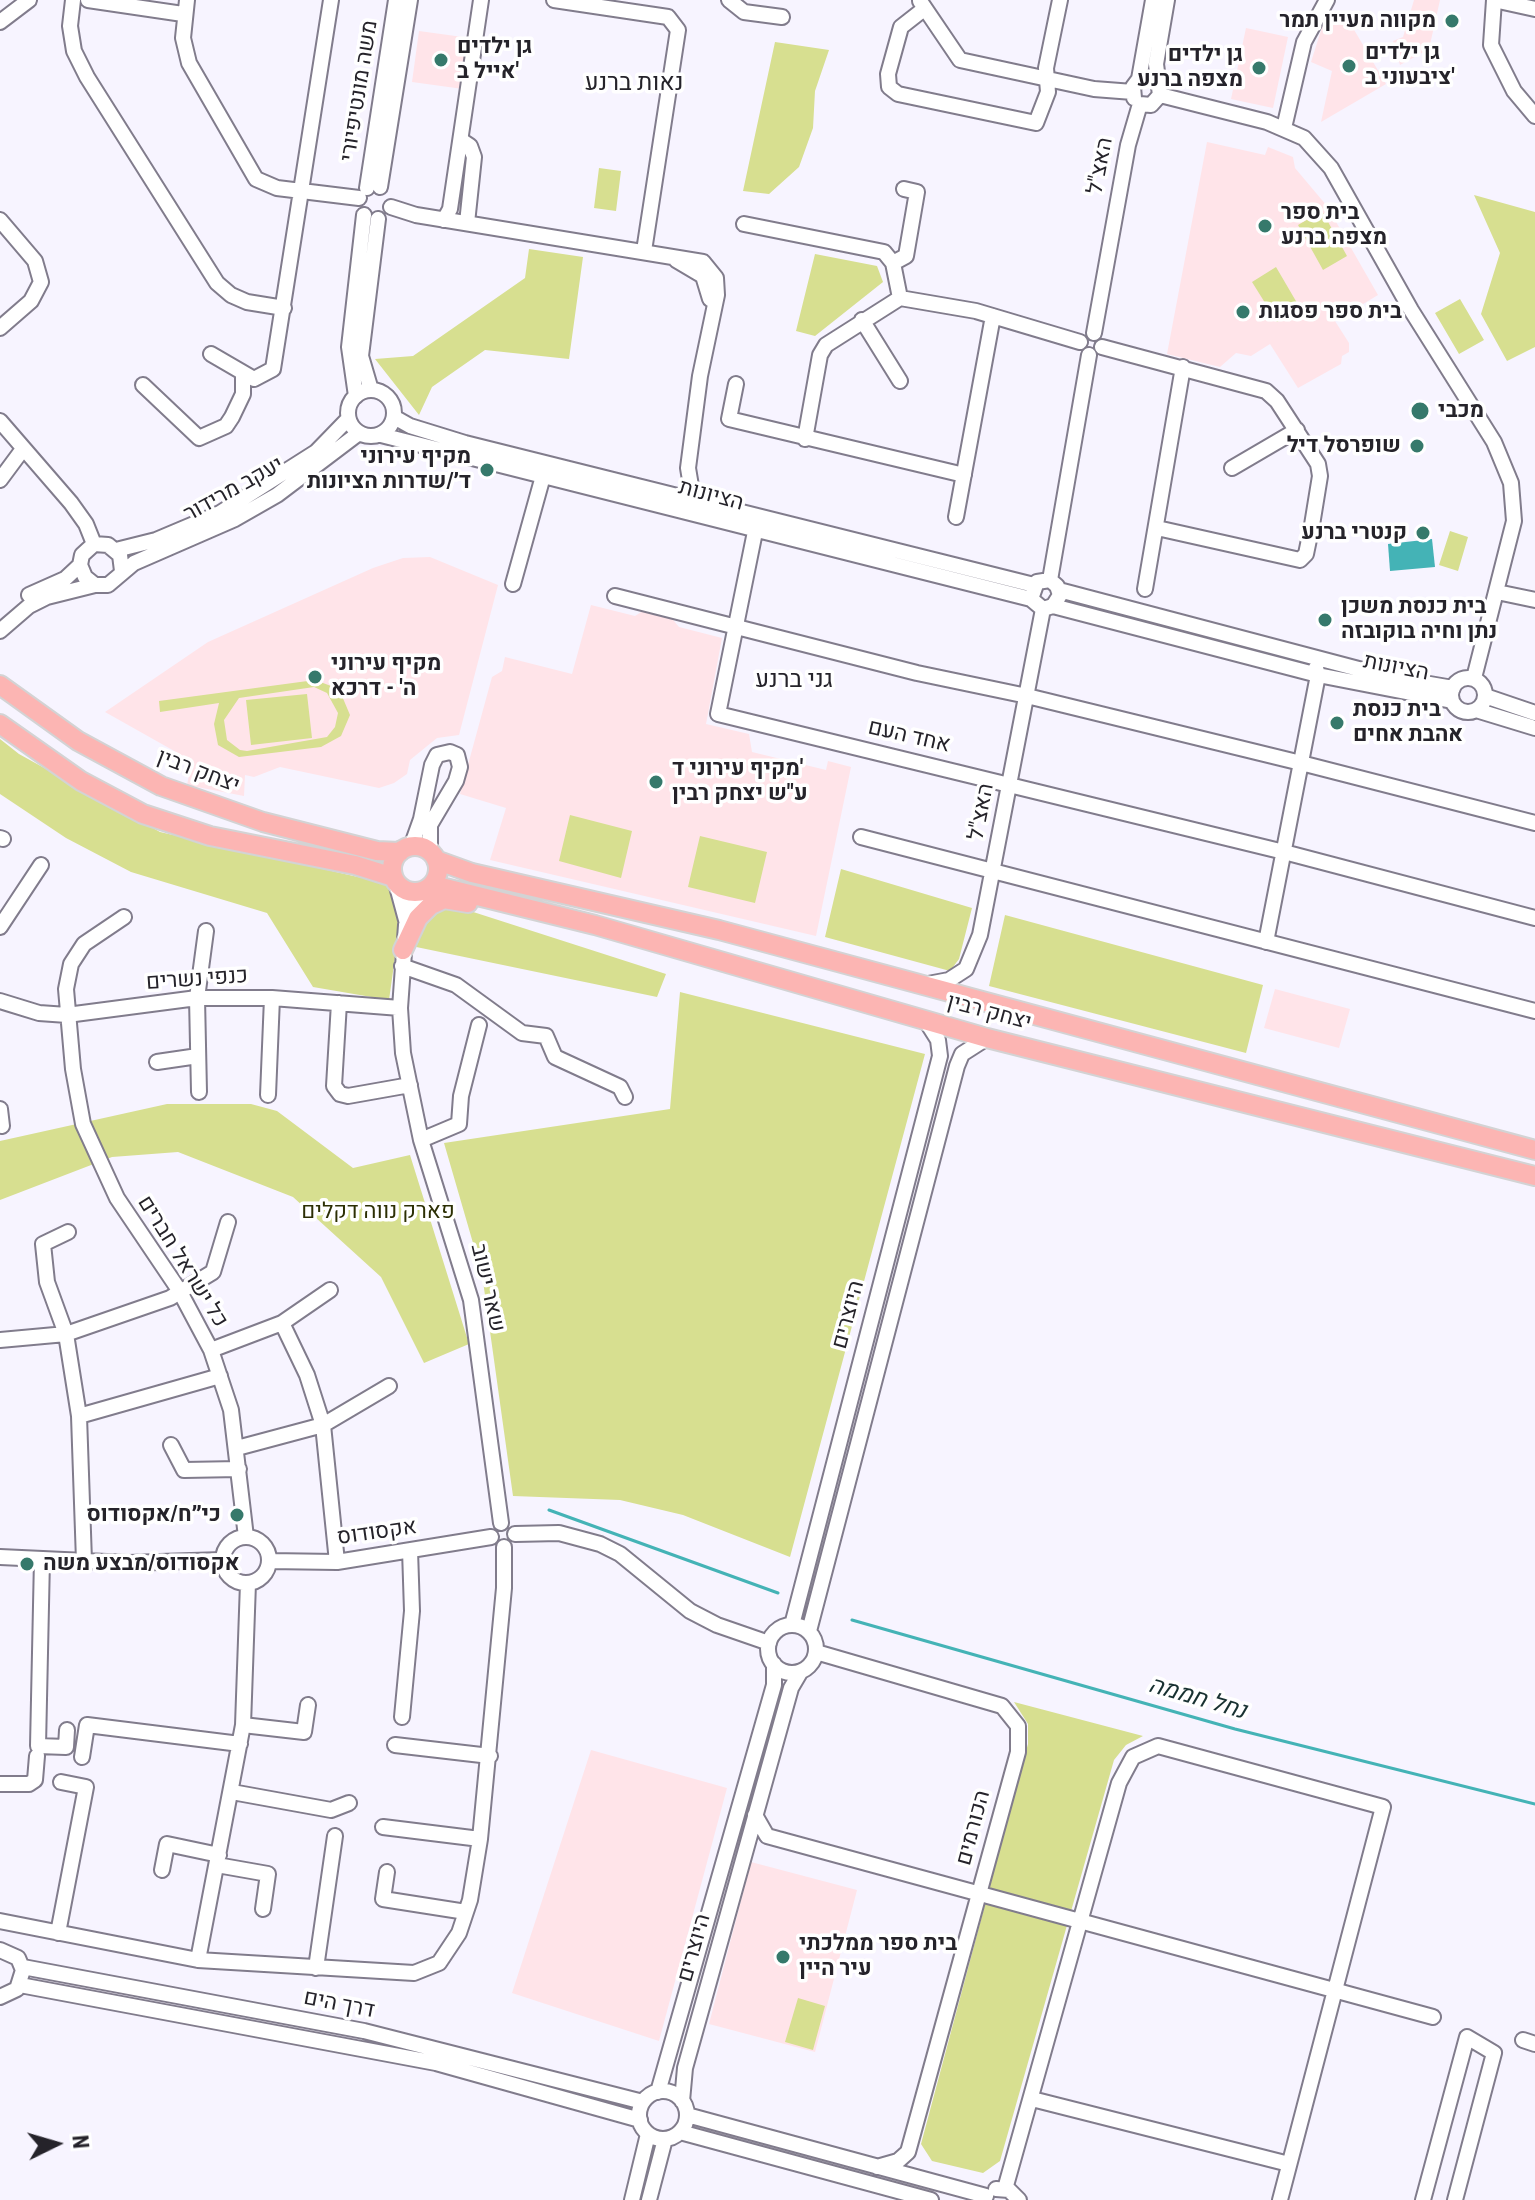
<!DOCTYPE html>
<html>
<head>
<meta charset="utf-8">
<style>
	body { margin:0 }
	#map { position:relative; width:1535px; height:2200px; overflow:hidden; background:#f7f4ff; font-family:"Roboto Condensed",sans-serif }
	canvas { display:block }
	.north { position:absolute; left:16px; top:2104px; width:80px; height:80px; -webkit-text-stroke:6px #fff; paint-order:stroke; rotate:85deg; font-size:22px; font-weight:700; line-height:32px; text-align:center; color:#25232a }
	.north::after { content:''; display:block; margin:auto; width:28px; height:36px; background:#25232a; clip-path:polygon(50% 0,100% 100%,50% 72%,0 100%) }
</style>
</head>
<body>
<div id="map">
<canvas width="1535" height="2200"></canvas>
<div class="north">N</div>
</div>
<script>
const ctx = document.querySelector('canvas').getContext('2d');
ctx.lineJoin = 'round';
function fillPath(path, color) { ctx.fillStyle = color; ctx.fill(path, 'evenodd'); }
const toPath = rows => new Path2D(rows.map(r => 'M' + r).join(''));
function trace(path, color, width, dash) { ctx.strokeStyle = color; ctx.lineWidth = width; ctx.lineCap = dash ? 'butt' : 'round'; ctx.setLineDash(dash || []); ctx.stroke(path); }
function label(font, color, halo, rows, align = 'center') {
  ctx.font = font + ' "Roboto Condensed",Heebo,sans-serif'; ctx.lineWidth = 7; ctx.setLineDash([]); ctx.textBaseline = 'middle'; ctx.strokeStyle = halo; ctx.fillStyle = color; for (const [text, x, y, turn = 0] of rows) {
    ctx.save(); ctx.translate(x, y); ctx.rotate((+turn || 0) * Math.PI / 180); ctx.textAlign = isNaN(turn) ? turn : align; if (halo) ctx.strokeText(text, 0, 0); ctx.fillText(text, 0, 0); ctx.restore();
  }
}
fillPath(toPath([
	[1414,0,1440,0,1429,49,1400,65,1393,41,1403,37],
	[1343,11,1386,84,1321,122,1332,71,1311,62,1324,21,1331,14],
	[1246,28,1288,37,1273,108,1231,99],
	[419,31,470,38,463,89,412,82],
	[1207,142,1265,155,1268,147,1293,157,1295,168,1327,206,1378,295,1335,321,1349,343,1349,352,1342,356,1341,364,1298,388,1270,344,1251,356,1236,353,1220,367,1167,354],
	[430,557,498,585,459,735,437,738,410,760,407,774,394,783,379,788,280,767,254,777,245,775,244,796,187,785,192,761,105,712,208,642,373,568,403,558],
	[591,605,635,616,646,609,669,615,679,627,722,638,706,724,749,734,752,752,826,770,828,761,851,767,816,936,490,860,506,808,460,794,492,677,502,671,505,657,572,674],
	[1275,989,1350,1009,1339,1048,1264,1028],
	[591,1750,727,1788,659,2041,512,1993],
	[751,1862,857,1890,815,2052,709,2024]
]), '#ffe4e9');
fillPath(toPath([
	[775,42,829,50,815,91,813,128,799,167,769,194,743,191],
	[599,168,621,171,616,211,594,208],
	[1474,195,1535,212,1535,347,1507,361,1481,314,1500,253],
	[1322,211,1347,256,1323,270,1298,225],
	[529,249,583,257,569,359,485,350,432,387,419,415,375,359,413,356,525,278],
	[815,254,877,266,883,282,815,336,796,331],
	[1276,267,1300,308,1277,322,1252,282],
	[1460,299,1484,340,1459,354,1435,313],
	[1450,531,1468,537,1458,571,1439,565],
	[315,680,331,686,342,696,350,715,341,736,321,747,239,757,218,745,214,724,219,703,160,712,159,701],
	[314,687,327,693,338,713,335,727,327,737,247,751,240,750,227,740,224,720,239,698],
	[307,694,312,738,251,745,246,700],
	[0,739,19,754,160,832,380,882,666,974,657,997,397,943,389,1000,313,987,267,913,131,872,66,838,0,794],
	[570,815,632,831,621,878,559,861],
	[700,836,767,852,755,903,688,887],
	[841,869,972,908,959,959,950,971,825,937],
	[1005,915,1263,985,1246,1053,989,986],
	[680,992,925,1054,790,1557,683,1515,620,1500,513,1496,482,1274,444,1143,670,1109],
	[167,1104,251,1104,277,1111,353,1168,410,1155,469,1344,424,1363,381,1277,293,1197,178,1152,112,1157,0,1200,0,1141],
	[1014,1702,1143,1736,1126,1745,1114,1760,1000,2161,983,2173,932,2161,921,2144,1028,1744,1028,1724],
	[798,1998,825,2006,813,2050,785,2042]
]), '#d7df90');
fillPath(toPath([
	[1432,539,1435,567,1390,571,1388,544]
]), '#44b3b6');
trace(toPath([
	[549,1510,778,1593],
	[852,1620,1235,1729,1535,1804]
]), '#44b3b6', 3);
const minor = toPath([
	[73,0,70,26,74,51,87,77,217,283,231,295,247,302,284,308],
	[88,0,183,14],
	[187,0,183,38,189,63,256,179,277,188,359,198],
	[554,0,668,17,678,30,644,251],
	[729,0,744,12,782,17],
	[1494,0,1491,45,1514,91,1535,116],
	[1494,0,1535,9],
	[920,1,960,60,1094,89,1133,92],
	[924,9,901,27,888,74,889,87,898,94,1036,123,1048,92,1046,68,1060,0],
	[0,22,29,0],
	[1160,95,1267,122,1304,138,1331,168,1411,310,1494,442,1511,483,1514,521,1474,678],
	[1134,98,1133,87,1139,79,1153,0],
	[1140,104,1151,105,1160,95,1156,64,1167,0],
	[1284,128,1304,42,1327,0],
	[461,140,470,146,474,157,467,223],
	[380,187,410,0],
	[367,188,396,0],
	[391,207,416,215,703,262,716,278,717,295,700,376,688,468,691,486,704,502],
	[0,220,35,261,41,282,31,301,0,328],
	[444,220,450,209,481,0],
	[744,224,884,252,893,263,900,298],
	[676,260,703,276,710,299],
	[893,263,906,256,917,192,904,189],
	[862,320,900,381],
	[1094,333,1128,145,1140,104],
	[1102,347,1266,391,1277,401,1318,464,1320,476,1312,525,1306,554,1300,560,1157,528],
	[211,354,254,379,273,369,331,0],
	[736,384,729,419,964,475],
	[143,385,199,438,226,426,232,417,243,394,243,375],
	'348 413a23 23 0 1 1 46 0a23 23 0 1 1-46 0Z',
	[371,390,361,356,378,219],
	[356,396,349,347,364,215],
	[394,417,410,426,465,443,1034,585],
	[0,421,71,503,86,524,94,544],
	[381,435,1031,599],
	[805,439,820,355,826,345,900,298,976,311,1080,342],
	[1232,468,1297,430],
	[0,480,23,449],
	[758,517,718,714,1284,852,1535,918],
	[956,517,993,316],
	[116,550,156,540,220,513,316,452,348,419],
	[122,571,120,555,108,545,94,544,82,555,80,565,85,577,95,585,108,585,134,563,235,519,277,495,359,433],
	[1050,580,1089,355],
	[513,584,545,469],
	[1145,589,1183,367],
	[1059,590,1389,677,1453,688],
	[1497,592,1535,600],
	[29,595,65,579,80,565],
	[615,596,917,673,1027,696,1301,763,1535,823],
	[1053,606,1060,595,1057,586,1050,580,1037,582,1031,599,1043,609,1053,606,1318,675,1452,701],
	[0,631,29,606,47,597,95,585],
	'1451 695a17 17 0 1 1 34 0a17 17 0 1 1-34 0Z',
	[1485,696,1535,713],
	[1476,710,1535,728],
	[861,837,1535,1011],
	[0,838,3,839],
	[411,847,421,819,432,765,437,755,450,752,457,755,460,767,456,781,430,825,430,851],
	[396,883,406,920],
	[425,891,414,903,406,925,400,1008,403,1053,421,1140,471,1300,501,1523],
	[124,917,84,944,71,964,66,989,73,1069,83,1124,117,1198,179,1290,211,1350,231,1410,246,1537],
	[0,927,41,865],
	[1266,942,1318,675,1316,668],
	[402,966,456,985,522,1033,546,1036,555,1057,620,1087,625,1097],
	[928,984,949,980,966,969,980,935,1043,609],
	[0,1001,39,1013,67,1015,197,998,272,998,400,1008],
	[339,1003,334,1086,340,1094,348,1096,410,1085],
	[157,1062,198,1056],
	[199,1092,197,998,206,931],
	[268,1095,272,998],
	[0,1109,2,1126],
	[421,1140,459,1124,461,1096,479,1025],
	[68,1232,43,1244,47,1282,66,1334,79,1416,84,1561],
	[282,1323,307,1375,323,1425,337,1562],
	[0,1340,66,1334,170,1298,213,1272,228,1222],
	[211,1350,282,1323,330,1290],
	[79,1416,220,1376],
	[171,1445,184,1470,239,1469],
	[237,1448,323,1425,389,1386],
	[515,1534,559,1533,600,1544,620,1554,690,1611,717,1625,769,1643],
	'223 1560a23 23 0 1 1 46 0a23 23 0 1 1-46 0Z',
	[0,1557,128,1563,223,1560],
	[42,1559,38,1746,66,1747,67,1730],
	[269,1561,337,1562,491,1537],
	[792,1625,940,1056,938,1040,926,1021],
	'768 1649a24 24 0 1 1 48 0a24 24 0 1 1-48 0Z',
	[809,1631,957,1066,962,1054,987,1038],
	[816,1652,1002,1706,1018,1726,1018,1752,908,2152,898,2161,877,2167],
	[402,1717,412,1611,410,1550],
	[243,1725,304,1732,308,1705],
	[395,1745,490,1756],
	[82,1757,87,1725,240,1744],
	[0,1784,29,1784,35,1780,37,1756],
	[232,1792,331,1810,349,1803],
	[755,1815,767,1836,1433,2017],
	[383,1827,480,1839],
	[217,1865,268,1874,263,1909],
	[162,1870,167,1844,219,1855],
	[387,1872,383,1899,466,1912],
	[0,1921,198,1960,414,1973,439,1963,459,1933,470,1900,480,1839,504,1588,504,1547],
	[58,1933,86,1787,61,1782],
	[0,1950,18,1958,23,1970,17,1989,0,1997],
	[198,1960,243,1725,248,1583],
	[23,1967,364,2031,643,2102],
	[316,1968,335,1836],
	[20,1985,436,2063,640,2120],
	[1523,2040,1535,2044],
	'639 2115a24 24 0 1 1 48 0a24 24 0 1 1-48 0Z',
	[658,2092,774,1685,774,1664],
	[1032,2099,1289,2164],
	[682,2101,685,2068,791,1688,801,1671],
	[687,2115,986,2196],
	[680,2132,931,2200],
	[996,2189,1009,2190,1019,2200],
	[1005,2189,1119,1783,1133,1757,1158,1746,1383,1807,1280,2200],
	[632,2200,648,2134],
	[649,2200,665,2139],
	[1423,2200,1467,2037,1494,2053,1455,2200]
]);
const major = toPath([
	[0,685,78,741,161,786,263,822,377,851,400,852],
	[0,724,81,781,143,814,210,836,355,865,393,877],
	'392 869a23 23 0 1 1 46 0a23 23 0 1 1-46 0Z',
	[436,860,472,873,719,930,1535,1150],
	[433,885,595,925,987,1038,1535,1176],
	[403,950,418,918,431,905,444,899,468,903]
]);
trace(minor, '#817c8c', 18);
trace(major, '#d3d3d4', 22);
trace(minor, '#fff', 14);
trace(major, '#fcb5b3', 18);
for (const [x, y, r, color] of [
	[1452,21,8,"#36796b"],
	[441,60,8,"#36796b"],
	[1349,66,8,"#36796b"],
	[1259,68,8,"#36796b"],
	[1265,226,8,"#36796b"],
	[1243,312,8,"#36796b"],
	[1420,411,10,"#36796b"],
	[1417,446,8,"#36796b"],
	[487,470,8,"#36796b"],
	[1423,533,8,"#36796b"],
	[1325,620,8,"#36796b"],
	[315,677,8,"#36796b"],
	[1337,723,8,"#36796b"],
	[656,782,8,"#36796b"],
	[237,1515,8,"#36796b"],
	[27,1564,8,"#36796b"],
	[783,1957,8,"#36796b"]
]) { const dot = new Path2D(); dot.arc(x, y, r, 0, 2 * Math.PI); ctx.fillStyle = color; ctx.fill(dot); trace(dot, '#fff', 3); }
label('bold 22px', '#25232a', '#fff', [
	["מקווה מעיין תמר",1436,21,"right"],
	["גן ילדים",457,47],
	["אייל ב'",457,72],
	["גן ילדים",1365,53],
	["ציבעוני ב'",1365,78],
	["גן ילדים",1243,55,"right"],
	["מצפה ברנע",1243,80,"right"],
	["בית ספר",1281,213],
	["מצפה ברנע",1281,238],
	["בית ספר פסגות",1259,312],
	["מכבי",1438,411],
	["שופרסל דיל",1401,446,"right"],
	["מקיף עירוני",471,457,"right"],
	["ד׳/שדרות הציונות",471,482,"right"],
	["קנטרי ברנע",1407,533,"right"],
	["בית כנסת משכן",1341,607],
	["נתן וחיה בוקובזה",1341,632],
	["מקיף עירוני",331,664],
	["ה' - דרכא",331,689],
	["בית כנסת",1353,710],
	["אהבת אחים",1353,735],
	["מקיף עירוני ד'",672,769],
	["ע\"ש יצחק רבין",672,794],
	["כי״ח/אקסודוס",221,1515,"right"],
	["אקסודוס/מבצע משה",43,1564],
	["בית ספר ממלכתי",799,1944],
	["עיר היין",799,1969]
], 'left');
label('22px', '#25232a', '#fff', [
	["משה מונטיפיורי",360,91,-81],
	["האצ\"ל",1101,166,-79],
	["יעקב מרידור",234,490,-29],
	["הציונות",711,496,15],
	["הציונות",1396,668,11],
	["אחד העם",909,737,13],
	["יצחק רבין",198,772,21],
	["האצ\"ל",982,812,-79],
	["כנפי נשרים",197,980,-4],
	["יצחק רבין",989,1013,15],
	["כל ישראל חברים",182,1262,58],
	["שאר ישוב",487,1288,77],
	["היוצרים",849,1315,-75],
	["אקסודוס",377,1533,-8],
	["הכורמים",974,1828,-75],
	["היוצרים",695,1948,-74],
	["דרך הים",339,2005,11]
]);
label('22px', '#2c2f04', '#fff', [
	["פארק נווה דקלים",378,1212]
]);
label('24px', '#25232a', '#fff', [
	["נאות ברנע",634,84],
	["גני ברנע",794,681]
]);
label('italic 24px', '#183131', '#fff', [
	["נחל חממה",1197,1699,16]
]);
</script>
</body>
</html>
